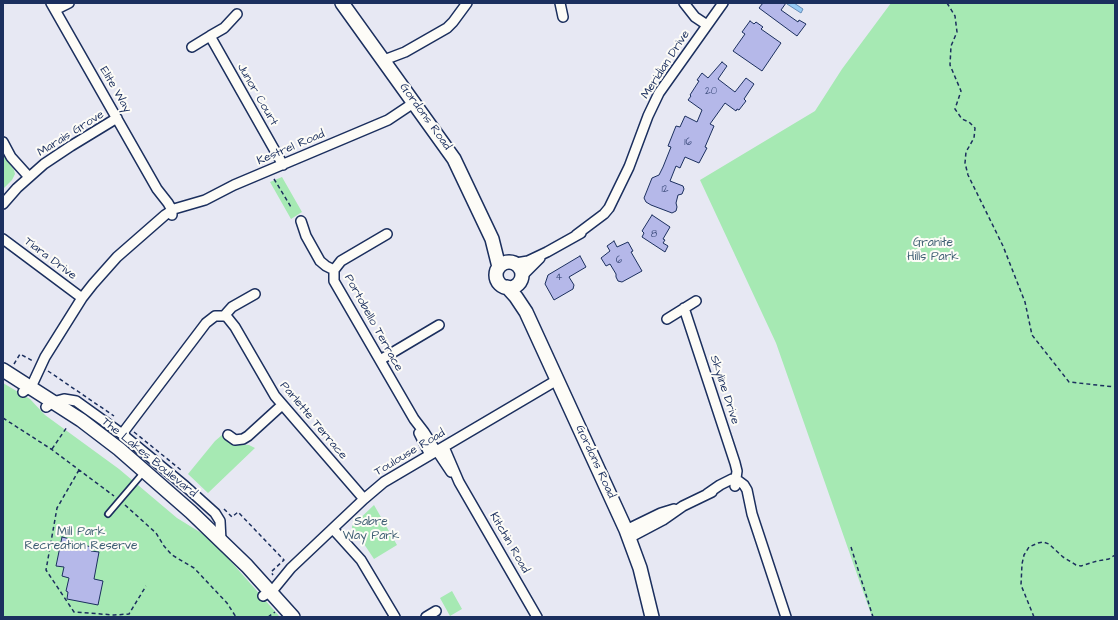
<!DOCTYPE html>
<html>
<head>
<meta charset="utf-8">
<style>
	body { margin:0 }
	#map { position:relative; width:1118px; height:620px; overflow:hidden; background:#e7e8f3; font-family:"Architects Daughter",sans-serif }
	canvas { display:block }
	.frame { position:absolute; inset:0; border:4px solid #1b2f5e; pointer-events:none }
</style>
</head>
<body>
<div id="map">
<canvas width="1118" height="620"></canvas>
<div class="frame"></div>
</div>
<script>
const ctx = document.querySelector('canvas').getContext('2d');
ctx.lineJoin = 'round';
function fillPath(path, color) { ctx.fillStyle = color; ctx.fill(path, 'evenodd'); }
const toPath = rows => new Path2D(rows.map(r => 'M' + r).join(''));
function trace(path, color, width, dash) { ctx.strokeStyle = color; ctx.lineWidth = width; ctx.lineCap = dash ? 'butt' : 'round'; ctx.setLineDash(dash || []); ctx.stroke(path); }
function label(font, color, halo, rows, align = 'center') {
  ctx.font = font + ' "Architects Daughter",sans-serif'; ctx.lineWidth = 4; ctx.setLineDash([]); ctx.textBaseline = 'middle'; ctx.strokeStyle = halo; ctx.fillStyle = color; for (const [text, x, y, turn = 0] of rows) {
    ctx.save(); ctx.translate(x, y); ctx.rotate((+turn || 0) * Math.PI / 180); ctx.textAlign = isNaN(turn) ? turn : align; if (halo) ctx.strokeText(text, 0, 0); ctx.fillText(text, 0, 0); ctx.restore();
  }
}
fillPath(toPath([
	[891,3,1115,3,1115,617,872,617,776,343,700,180,815,111,842,69],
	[3,154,14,170,15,174,12,180,3,189],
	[282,177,302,212,291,219,270,182],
	[3,383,30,399,45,415,119,469,177,518,211,539,280,617,3,617],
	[222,435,228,441,233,444,249,445,255,448,208,493,188,474,215,441],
	[374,505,397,545,374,559,364,544,352,532,352,526],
	[452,591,462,609,450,616,440,598]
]), '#a6e9b3');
const water = toPath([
	[788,3,794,3,803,9,801,13,787,4,788,3]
]);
fillPath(water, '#97caf4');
trace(water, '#658cb8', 1);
const building = toPath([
	[763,3,786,3,781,10,798,22,799,20,806,24,797,36,759,8,763,3],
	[750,21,754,24,756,22,763,27,761,29,781,43,762,71,733,51,745,34,742,32,750,21],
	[722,62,727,66,718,79,735,92,746,78,754,84,744,99,746,101,739,110,737,109,736,111,725,103,710,124,714,126,705,147,707,148,699,163,685,157,680,168,676,166,670,181,683,186,684,189,682,194,678,195,676,203,677,207,676,211,672,213,651,205,646,202,644,198,652,178,659,175,663,167,671,147,668,146,676,126,680,127,685,116,697,122,702,110,688,100,691,96,690,95,699,81,697,80,702,73,708,78,722,62],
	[652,215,670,227,663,239,665,240,663,243,668,246,665,252,642,237,644,233,642,231,652,215],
	[614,241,617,247,628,242,633,251,631,252,642,271,622,282,618,281,616,277,616,274,610,264,606,266,601,258,610,251,607,246,614,241],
	[580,256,586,267,569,277,574,285,573,289,554,300,545,284,548,275,580,256],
	[62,537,70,539,69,542,92,547,91,551,99,552,94,579,103,581,98,605,67,599,68,592,66,591,69,578,62,576,64,567,56,566,62,537]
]);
fillPath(building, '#b5b8e9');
trace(building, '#1b2f5e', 1);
const lane = toPath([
	[108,514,143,473]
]);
const street = toPath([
	[51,3,157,189,168,203,172,210,172,215],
	[560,3,563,17],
	[684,3,695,17,707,25],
	[55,10,69,3],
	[237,14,224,28,210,36,283,165],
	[192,47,210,36],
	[384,60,405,52,447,28,453,22,467,3],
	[3,142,11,157,29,177],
	[3,204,17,188,44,164,71,146,117,118],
	[301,221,306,236,320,261,326,266,334,270,334,281,414,419,424,432,436,451],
	[576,235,604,214,609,208,629,167,648,116,659,93,723,3],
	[3,239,82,298],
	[516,263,528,261,547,252,581,233],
	[334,270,341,261,387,234],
	[522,276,540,258],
	[684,308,735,463,737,471,735,486],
	[224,316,232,307,255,294],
	[667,319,696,301],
	[380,360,439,325],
	[23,392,32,385,45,357,82,298,93,284,117,257,165,215,174,209,205,200,234,185,388,120,415,102],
	[46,407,53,402,64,399,76,401,122,434,185,486,215,513,220,521,221,541],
	[419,433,430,455],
	[122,434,206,323,215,316,224,316,227,317,235,327,275,396,364,499],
	[228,435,235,440,243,439,248,436,282,405],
	[444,447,459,482,537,617],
	[437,451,451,472],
	[707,494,720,485,732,479,736,479,744,485,747,490,752,514,786,617],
	[333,529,361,560,395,617],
	[626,530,661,513,674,509],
	[629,538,663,520,683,506,712,492],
	[263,596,273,590,291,568,364,499,384,482,557,380],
	[426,617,436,611]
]);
const secondary = toPath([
	[342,3,454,159,492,239,499,267],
	'496 275a13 13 0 1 1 26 0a13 13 0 1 1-26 0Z',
	[507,287,516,297,526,312,626,530,640,568,652,617],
	[3,370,81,420,119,449,191,512,247,566,293,617]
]);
trace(lane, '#1b2f5e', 8);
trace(street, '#1b2f5e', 12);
trace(secondary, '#1b2f5e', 16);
trace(toPath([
	[947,3,955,16,957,32,951,46,950,65,961,91,955,109,962,119,969,122,975,128,974,138,966,152,965,163,968,175,1003,246,1025,302,1032,335,1069,382,1115,387],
	[274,179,291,207],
	[14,364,20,354,33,361],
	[48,371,114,416],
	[3,418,51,449,114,496],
	[134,432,181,470],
	[52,449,67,427],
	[79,470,57,508,46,570,74,612,114,615,129,614,146,586],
	[125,505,156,533,164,546,172,555,194,568,227,603,236,617],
	[224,509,232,517,238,512,284,560,271,572,273,575],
	[851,547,873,617],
	[268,617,275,612],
	[1034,617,1021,585,1022,564,1024,555,1029,547,1038,543,1043,542,1049,544,1063,557,1076,565,1081,566,1097,561,1109,559,1115,555]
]), '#1b2f5e', 1.5, [4, 3]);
trace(lane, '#fdfcf7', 4.5);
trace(street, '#fdfcf7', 9);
trace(secondary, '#fdfcf7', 13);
label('10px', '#425181', null, [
	["20",711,92],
	["16",688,143],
	["12",665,190],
	["8",654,235],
	["6",619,261],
	["4",559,278]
]);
label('12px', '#1b2f5e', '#fdfcf7', [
	["Meridian Drive",666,65,-57],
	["Elite Way",115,90,60],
	["Junor Court",257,95,60],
	["Gordons Road",425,117,54],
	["Marais Grove",71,134,-32],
	["Kestrel Road",291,148,-23],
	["Tiara Drive",50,259,37],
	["Portobello Terrace",373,323,61],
	["Skyline Drive",724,390,72],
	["Parlette Terrace",313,421,50],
	["Toulouse Road",410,453,-31],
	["The Lakes Boulevard",149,458,39],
	["Gordons Road",595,462,65],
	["Kitchin Road",509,543,60]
]);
label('12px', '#3e5e73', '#fdfcf7', [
	["Granite",933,243],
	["Hills Park",933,257],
	["Sabre",371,522],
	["Way Park",371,536],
	["Mill Park",81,532],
	["Recreation Reserve",81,546]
]);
</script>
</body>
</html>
